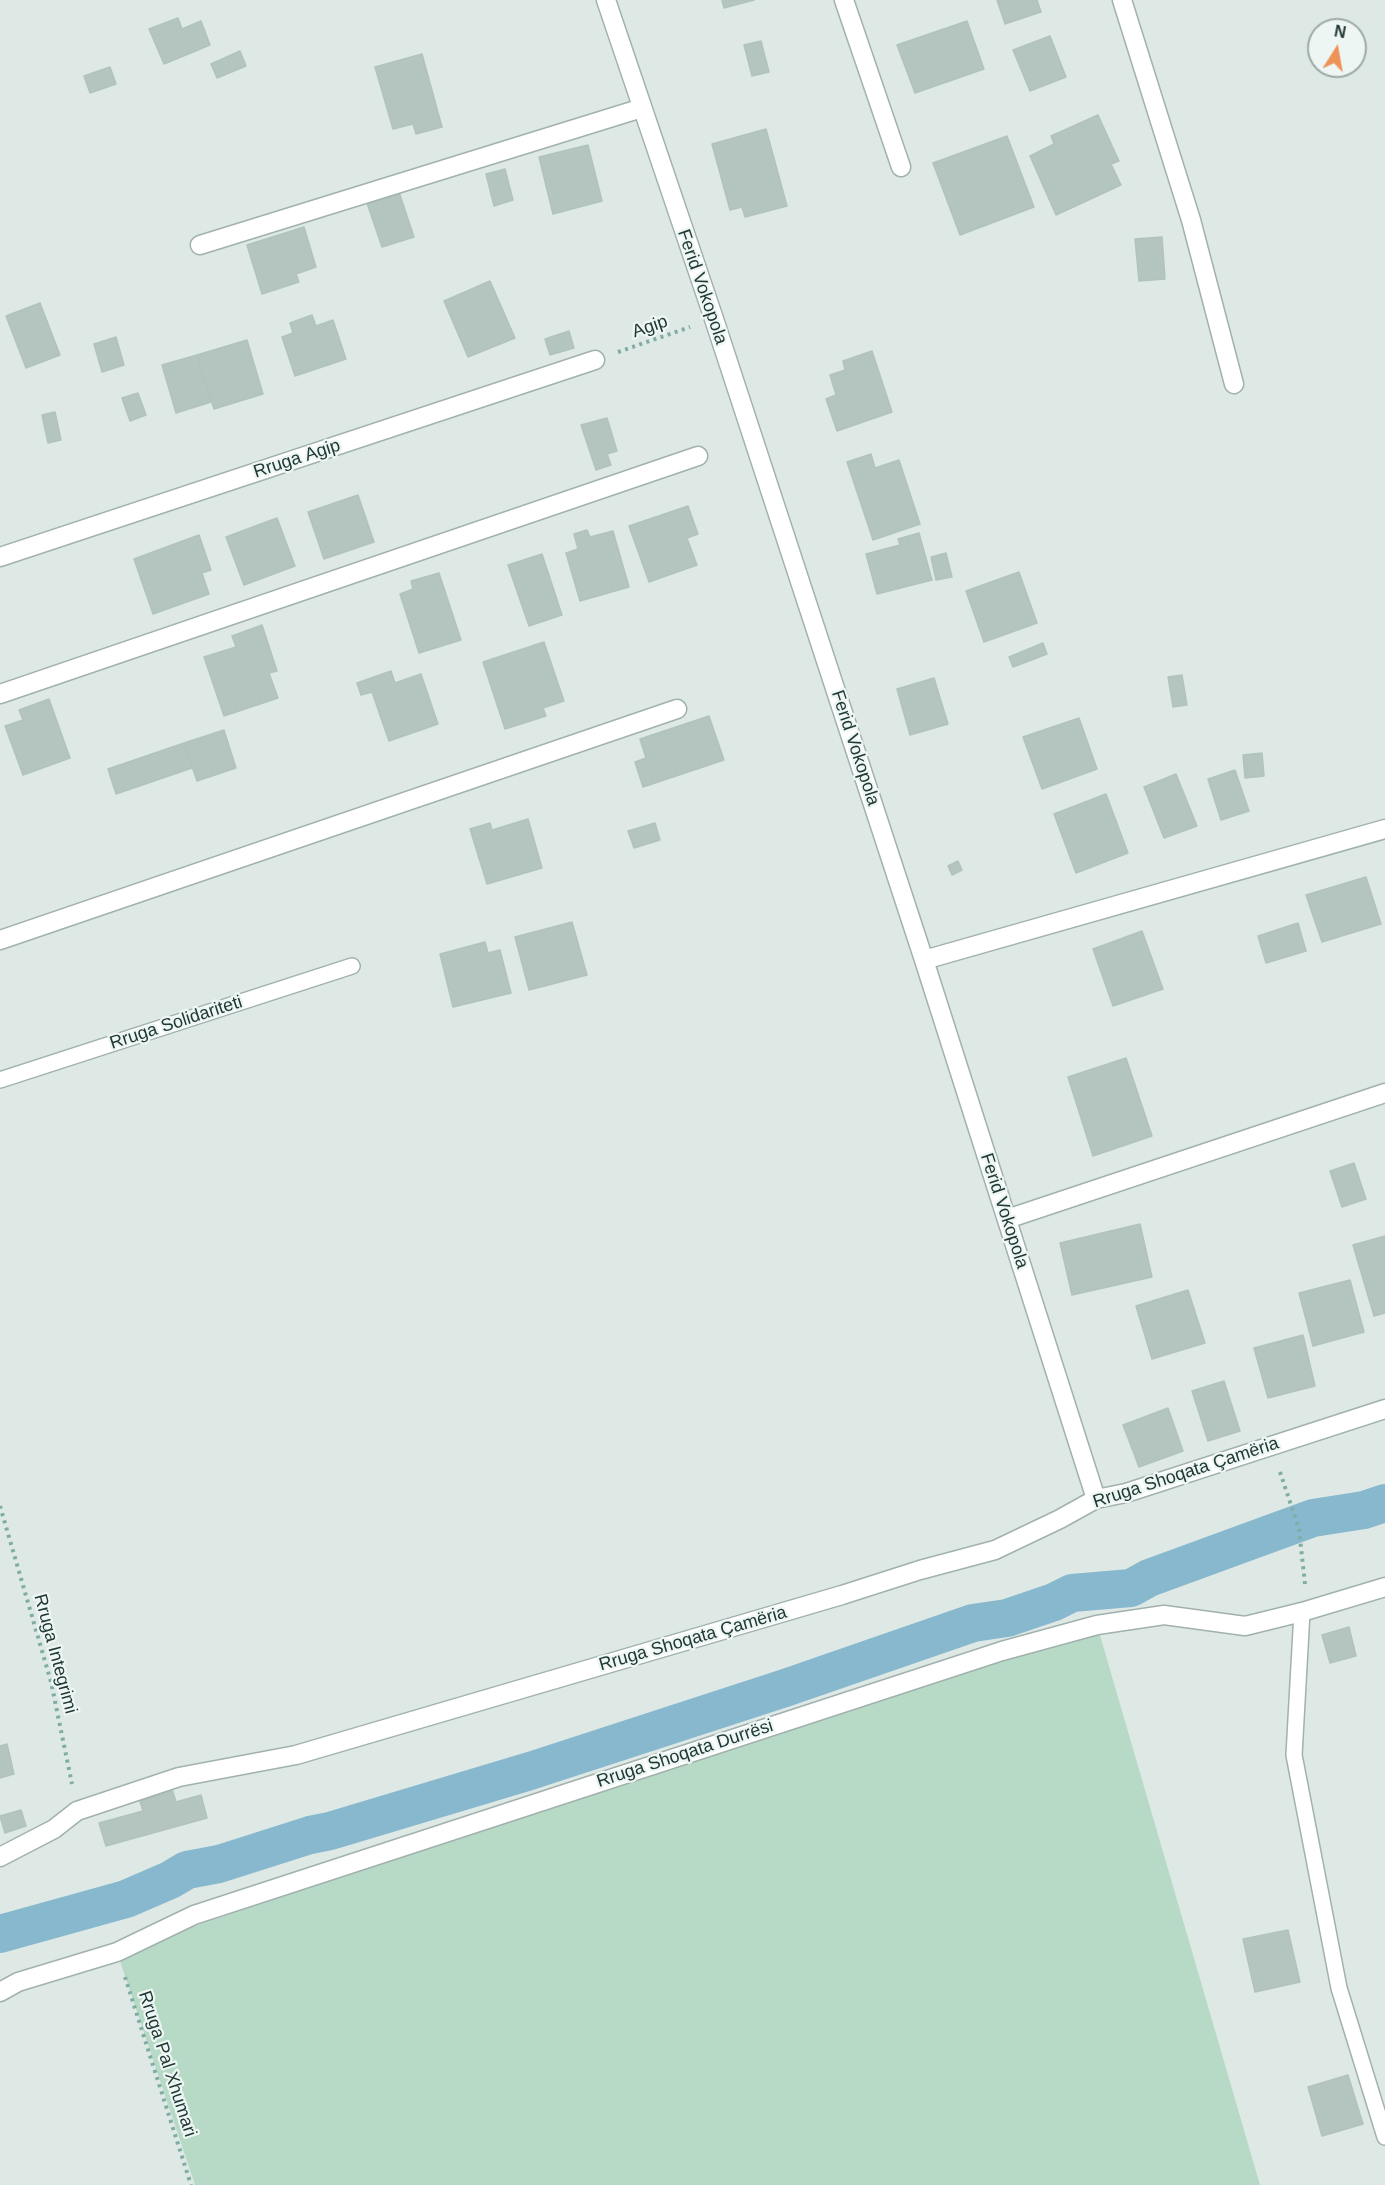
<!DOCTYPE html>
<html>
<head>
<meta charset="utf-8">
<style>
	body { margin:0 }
	#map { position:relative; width:1385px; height:2185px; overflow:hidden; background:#dee9e6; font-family:Helvetica,sans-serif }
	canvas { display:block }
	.north { position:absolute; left:1307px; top:18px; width:60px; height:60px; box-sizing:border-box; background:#eef6f3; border:2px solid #9caaa7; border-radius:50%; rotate:11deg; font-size:16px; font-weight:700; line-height:24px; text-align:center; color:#203936 }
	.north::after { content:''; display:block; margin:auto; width:21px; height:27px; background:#ee9358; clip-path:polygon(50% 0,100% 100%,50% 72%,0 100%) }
</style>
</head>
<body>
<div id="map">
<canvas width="1385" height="2185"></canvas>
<div class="north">N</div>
</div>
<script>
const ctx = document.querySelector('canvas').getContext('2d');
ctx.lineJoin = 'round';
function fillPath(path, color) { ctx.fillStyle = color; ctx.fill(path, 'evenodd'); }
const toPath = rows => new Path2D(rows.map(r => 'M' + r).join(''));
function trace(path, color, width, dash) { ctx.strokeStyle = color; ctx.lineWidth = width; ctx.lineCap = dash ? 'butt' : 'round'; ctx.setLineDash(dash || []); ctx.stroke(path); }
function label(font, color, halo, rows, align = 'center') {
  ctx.font = font + ' Helvetica,sans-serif'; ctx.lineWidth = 4.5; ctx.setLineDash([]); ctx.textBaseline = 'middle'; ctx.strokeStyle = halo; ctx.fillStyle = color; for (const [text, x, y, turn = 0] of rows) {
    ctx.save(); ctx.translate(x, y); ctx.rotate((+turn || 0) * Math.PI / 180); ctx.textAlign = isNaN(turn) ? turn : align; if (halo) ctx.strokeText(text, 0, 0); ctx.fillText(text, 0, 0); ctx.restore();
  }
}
fillPath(toPath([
	[1097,1625,1260,2185,195,2185,117,1952]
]), '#b7dac6');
trace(toPath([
	[0,1934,126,1899,170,1880,187,1870,219,1864,310,1835,330,1831,530,1771,785,1688,973,1623,1007,1618,1054,1602,1072,1593,1131,1588,1149,1578,1313,1518,1364,1510,1385,1503]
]), '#87b8ce', 38);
const building = toPath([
	[722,0,754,0,724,8,722,0],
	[997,0,1037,0,1041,12,1005,24,997,0],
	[178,18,182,29,201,21,210,45,164,64,149,29,178,18],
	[967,21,984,69,915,93,897,45,967,21],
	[1050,36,1066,77,1030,91,1013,50,1050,36],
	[761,41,769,72,752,76,744,45,761,41],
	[240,51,246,66,217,78,211,64,240,51],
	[422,54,442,127,416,134,413,124,393,129,375,67,422,54],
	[110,67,116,84,90,93,84,76,110,67],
	[1098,115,1119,161,1111,164,1121,185,1056,215,1030,156,1054,144,1051,136,1098,115],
	[766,129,787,206,745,217,742,207,730,210,712,144,766,129],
	[1007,136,1034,207,960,235,933,163,1007,136],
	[588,145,602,201,553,214,539,157,588,145],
	[505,169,513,200,494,206,486,174,505,169],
	[399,192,414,237,382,247,367,203,399,192],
	[304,227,316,267,296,274,299,282,262,294,247,245,304,227],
	[1162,237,1165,279,1139,281,1135,239,1162,237],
	[490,281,515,338,468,357,444,301,490,281],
	[40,303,60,355,26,368,6,316,40,303],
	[312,315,316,326,333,320,346,359,295,376,282,337,293,333,290,323,312,315],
	[569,331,574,348,550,355,545,339,569,331],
	[116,337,124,365,102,372,94,344,116,337],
	[247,340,263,394,214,409,197,355,247,340],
	[872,351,892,412,837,431,826,399,836,395,830,375,845,370,843,361,872,351],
	[197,355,211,402,176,413,162,365,197,355],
	[138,393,146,415,130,421,122,398,138,393],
	[55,412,61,440,48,443,42,415,55,412],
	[607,418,617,451,607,454,611,465,596,470,581,425,607,418],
	[871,454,875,468,899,460,920,524,873,540,847,462,871,454],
	[358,495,374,542,324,559,308,512,358,495],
	[688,506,698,534,687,538,697,565,649,582,629,526,688,506],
	[277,518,295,566,244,585,226,537,277,518],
	[587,530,590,537,613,531,629,587,580,601,566,553,578,549,574,534,587,530],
	[919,533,932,580,877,594,866,554,900,545,898,539,919,533],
	[199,535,211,570,202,573,209,594,153,614,134,559,199,535],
	[946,553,952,577,936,580,931,557,946,553],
	[542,554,562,615,529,626,508,565,542,554],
	[1019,572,1037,623,984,642,966,591,1019,572],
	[439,573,461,640,419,653,400,594,413,589,411,581,439,573],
	[262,625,277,671,269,673,278,698,224,716,204,657,236,647,232,636,262,625],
	[544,642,564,701,543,708,546,716,505,729,483,662,544,642],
	[1043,643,1047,654,1013,667,1009,657,1043,643],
	[391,671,395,683,421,674,438,724,389,741,372,692,361,695,357,683,391,671],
	[1182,675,1187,705,1173,707,1168,677,1182,675],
	[934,678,948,724,910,735,897,689,934,678],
	[49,699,70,758,23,775,5,726,23,720,19,710,49,699],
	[709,716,724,760,643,787,635,762,646,758,640,739,709,716],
	[1079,718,1097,769,1042,789,1023,737,1079,718],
	[224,730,236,768,197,781,184,743,224,730],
	[184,743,192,768,116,794,108,769,184,743],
	[1262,753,1264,776,1245,778,1243,755,1262,753],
	[1235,770,1249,811,1221,820,1208,779,1235,770],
	[1176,774,1197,826,1164,838,1144,787,1176,774],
	[1106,794,1128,853,1076,873,1054,814,1106,794],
	[528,819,542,868,487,884,470,829,490,823,492,830,528,819],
	[655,823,660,840,634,848,628,831,655,823],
	[958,861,962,870,952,875,948,866,958,861],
	[1366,877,1381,924,1322,942,1306,895,1366,877],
	[572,922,587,975,529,990,515,937,572,922],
	[1298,923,1306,951,1266,963,1258,936,1298,923],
	[1142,931,1163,989,1113,1006,1093,949,1142,931],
	[485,942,488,953,500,950,511,993,453,1007,440,954,485,942],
	[1126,1058,1152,1136,1093,1156,1068,1077,1126,1058],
	[1354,1163,1366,1199,1342,1207,1330,1171,1354,1163],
	[1140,1224,1152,1277,1072,1295,1060,1243,1140,1224],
	[1385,1236,1385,1313,1374,1316,1353,1245,1385,1236],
	[1350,1280,1364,1332,1313,1346,1299,1293,1350,1280],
	[1188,1290,1205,1343,1152,1359,1136,1306,1188,1290],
	[1303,1335,1315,1386,1268,1398,1254,1348,1303,1335],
	[1224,1381,1240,1431,1208,1441,1192,1391,1224,1381],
	[1168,1408,1183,1451,1139,1467,1123,1425,1168,1408],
	[1349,1627,1356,1656,1330,1663,1322,1635,1349,1627],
	[7,1744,14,1774,0,1778,0,1746,7,1744],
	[172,1789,176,1802,201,1795,207,1818,106,1846,99,1823,143,1811,139,1798,172,1789],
	[21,1810,26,1826,5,1833,0,1816,21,1810],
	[1288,1930,1300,1982,1255,1992,1243,1939,1288,1930],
	[1348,2075,1363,2124,1322,2136,1308,2087,1348,2075]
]);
fillPath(building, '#b4c4bf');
trace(building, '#b1c3be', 1.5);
const service = toPath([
	[0,1080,352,966],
	[1302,1612,1294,1755,1339,1988,1385,2137]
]);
const minor = toPath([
	[606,0,714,319,924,960,1096,1499],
	[844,0,901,167],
	[1122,0,1191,220,1234,384],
	[200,245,642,108],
	[0,557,595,360],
	[0,694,698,456],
	[0,940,677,709],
	[924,960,1385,829],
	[1007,1219,1385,1093],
	[0,1857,54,1829,77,1811,179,1777,296,1755,842,1595,920,1570,995,1550,1060,1519,1096,1499,1126,1493,1385,1409],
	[0,1992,18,1982,117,1952,194,1915,1002,1651,1097,1625,1164,1615,1245,1626,1302,1612,1385,1587]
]);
trace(service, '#a1b1ae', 18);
trace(minor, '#a1b1ae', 21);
trace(toPath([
	[618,352,690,327],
	[1280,1472,1299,1529,1305,1584],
	[0,1506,51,1682,72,1784],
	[125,1977,191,2185]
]), '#7faca5', 4, [3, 4.5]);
trace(service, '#fff', 15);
trace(minor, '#fff', 18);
label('18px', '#203936', '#eef6f3', [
	["Ferid Vokopola",702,287,71],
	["Agip",650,327,-19],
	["Rruga Agip",297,459,-18],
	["Ferid Vokopola",855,748,72],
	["Rruga Solidariteti",176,1023,-18],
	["Ferid Vokopola",1004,1211,72],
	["Rruga Shoqata Çamëria",1186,1473,-18],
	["Rruga Shoqata Çamëria",693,1639,-16],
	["Rruga Integrimi",55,1654,75],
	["Rruga Shoqata Durrësi",685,1754,-18],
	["Rruga Pal Xhumari",167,2064,72]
]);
</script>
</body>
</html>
